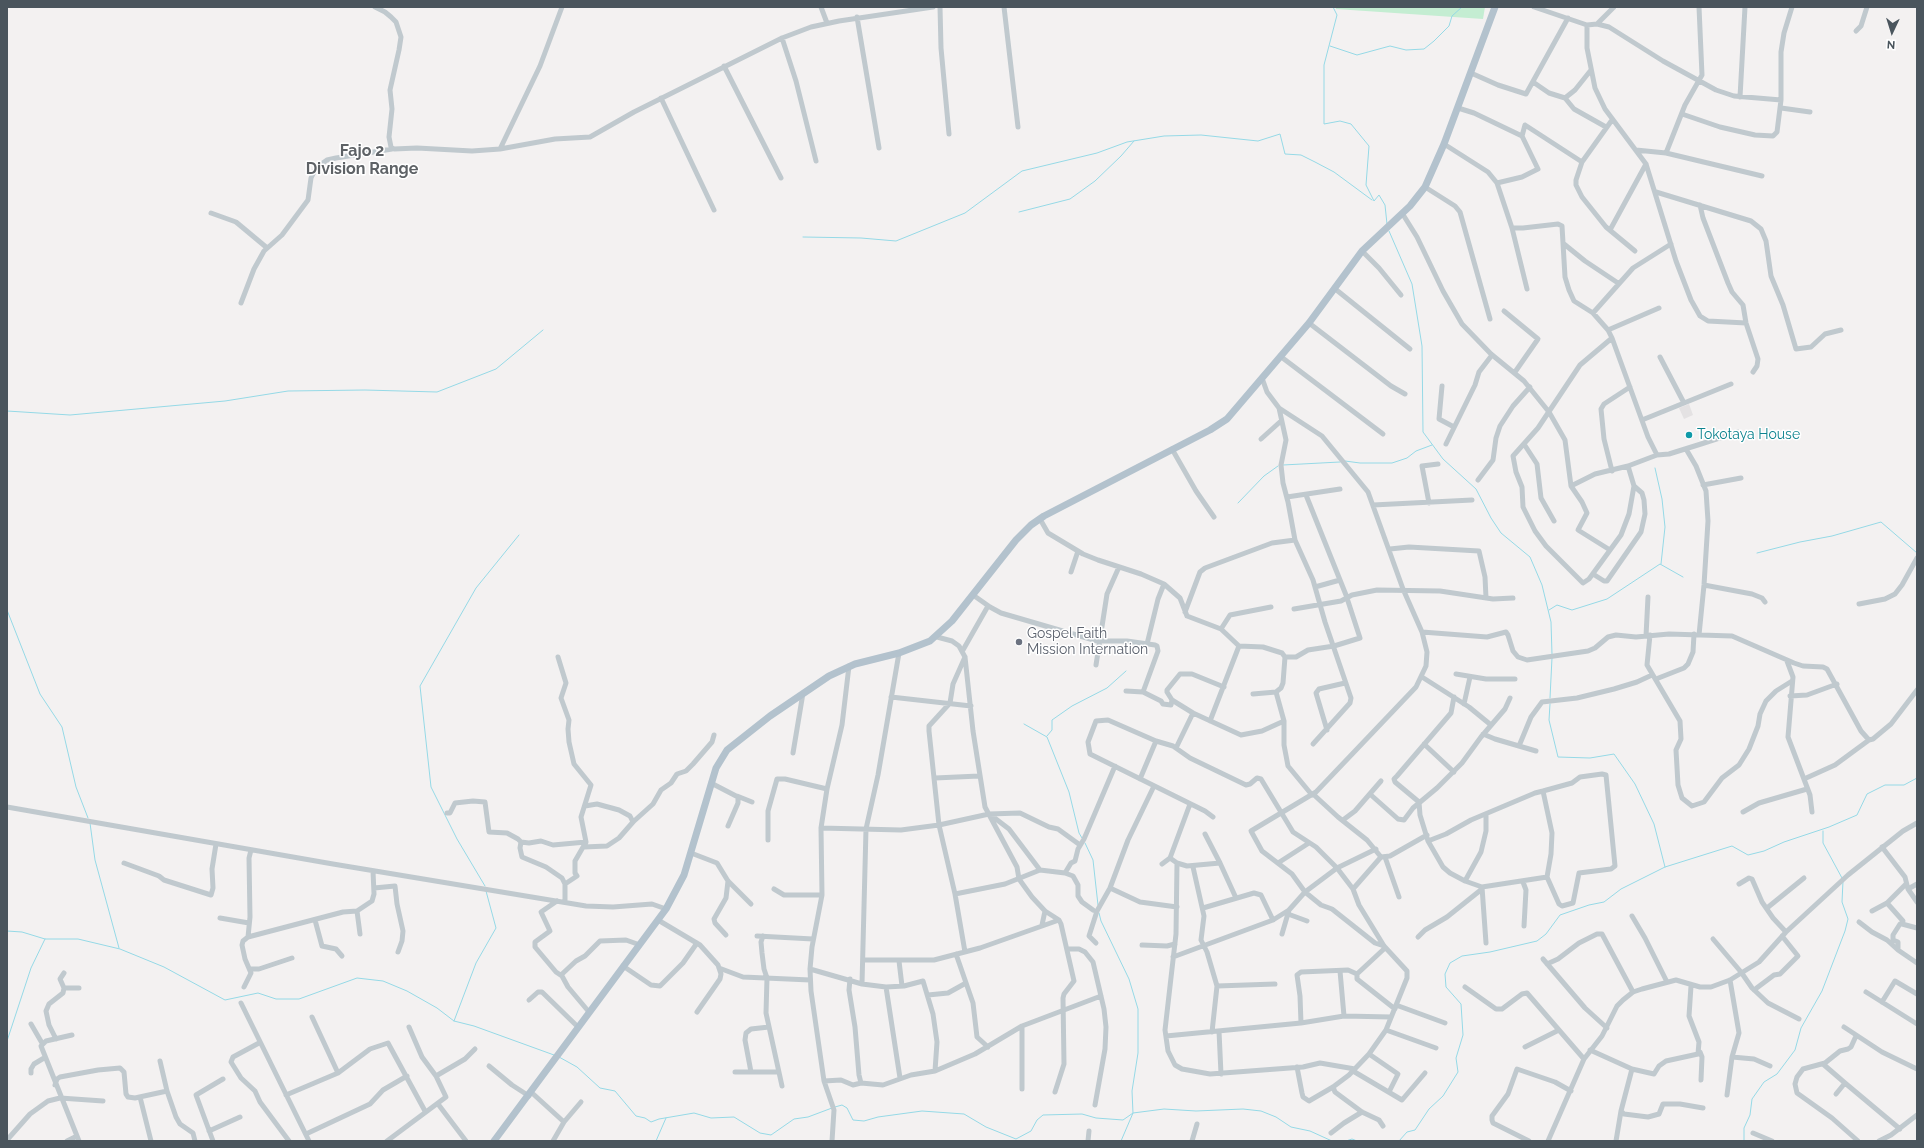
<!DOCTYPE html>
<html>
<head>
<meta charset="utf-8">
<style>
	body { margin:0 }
	#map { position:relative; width:1924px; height:1148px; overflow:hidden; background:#f3f1f1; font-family:Raleway,sans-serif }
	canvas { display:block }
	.frame { position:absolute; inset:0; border:8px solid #4a555d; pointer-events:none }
	.north { position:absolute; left:1872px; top:12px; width:40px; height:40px; -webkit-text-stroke:3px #fff; paint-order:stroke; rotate:184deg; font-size:11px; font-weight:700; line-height:16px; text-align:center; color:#4a555d }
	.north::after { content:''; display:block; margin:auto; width:14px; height:18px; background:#4a555d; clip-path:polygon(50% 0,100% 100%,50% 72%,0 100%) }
</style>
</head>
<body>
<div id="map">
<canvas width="1924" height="1148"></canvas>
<div class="frame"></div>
<div class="north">N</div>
</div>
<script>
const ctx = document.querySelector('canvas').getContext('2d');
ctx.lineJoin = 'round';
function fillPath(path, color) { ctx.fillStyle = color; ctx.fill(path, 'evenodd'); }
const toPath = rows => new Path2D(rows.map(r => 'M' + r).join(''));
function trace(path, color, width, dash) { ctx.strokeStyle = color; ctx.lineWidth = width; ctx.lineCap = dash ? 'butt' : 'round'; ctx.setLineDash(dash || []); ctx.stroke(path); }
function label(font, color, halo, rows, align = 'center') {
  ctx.font = font + ' Raleway,sans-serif'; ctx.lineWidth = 3; ctx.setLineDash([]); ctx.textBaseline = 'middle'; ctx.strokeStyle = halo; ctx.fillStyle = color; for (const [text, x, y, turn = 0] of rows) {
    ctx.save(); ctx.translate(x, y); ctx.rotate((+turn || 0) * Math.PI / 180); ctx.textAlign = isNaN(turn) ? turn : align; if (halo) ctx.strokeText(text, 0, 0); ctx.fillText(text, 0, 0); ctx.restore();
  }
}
fillPath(toPath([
	[1689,404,1693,415,1684,419,1679,408]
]), '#e4e2e3');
fillPath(toPath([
	[1336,7,1485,7,1483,19,1336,9]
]), '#c4edd2');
trace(toPath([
	[1333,7,1337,15,1324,65,1324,124,1340,121,1351,124,1369,146,1366,185,1374,201,1379,195,1385,205,1387,224],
	[1330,46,1357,55,1390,46,1406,50,1424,49,1434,41,1449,26,1452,16,1462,7],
	[1019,212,1070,199,1095,181,1121,156,1134,141],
	[1389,231,1412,284,1422,346,1423,432,1443,459,1476,489,1491,518,1501,533,1530,557,1542,585,1551,622,1552,654],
	[803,237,861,238,896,241,965,213,1022,171,1097,153,1127,142,1164,136,1201,135,1258,141,1280,134,1285,154,1301,155,1315,162,1334,172,1372,200],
	[7,411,70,415,225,401,288,391,365,390,437,392,496,369,543,330],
	[1345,461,1360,463,1392,463,1407,458,1416,451,1432,445],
	[1283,465,1340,462],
	[1655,468,1662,499,1665,527,1661,564],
	[1238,503,1264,476,1278,466],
	[1757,553,1800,542,1832,536,1881,522,1917,553],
	[7,610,40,694,62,727,76,787,88,818],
	[1549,610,1557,605,1572,610,1607,599,1660,564,1683,577],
	[1550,698,1552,658],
	[1550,704,1549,720,1558,757,1590,758,1614,754,1635,784,1654,824,1665,867],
	[1024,724,1047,737,1069,792,1079,833,1082,838],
	[1047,736,1052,730,1052,720,1072,706,1107,688,1126,671],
	[90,823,95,860,119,948],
	[1823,831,1823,843,1842,878],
	[1085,843,1093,860,1098,905],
	[485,886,457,839,431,787,420,686,476,588,519,535],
	[1099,913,1101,921,1129,979,1138,1009,1138,1053,1132,1091,1133,1113,1121,1141],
	[7,931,22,932,45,939,78,939,120,949,164,967,225,1000,258,993,276,999,299,999,357,978,383,981,407,991,437,1008,454,1021,474,1026,554,1055],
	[454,1021,476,963,496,928,486,891],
	[7,1041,31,968,45,939],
	[559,1057,577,1067,600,1088,615,1091,636,1116,645,1118,651,1122,659,1119,694,1113,711,1118,734,1117,760,1133,771,1135,794,1119,808,1117,832,1108],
	[835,1107,842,1105,847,1108,853,1120,864,1121,878,1117,922,1111,964,1114,986,1127,1016,1139,1031,1131,1037,1120,1043,1115,1082,1114,1096,1118,1123,1120,1133,1113,1164,1109,1196,1111,1243,1109,1261,1111,1276,1117,1291,1127,1310,1131,1332,1141],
	[656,1141,666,1118],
	[1346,1141,1352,1139,1357,1141],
	[1399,1141,1407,1132,1415,1130,1429,1109,1443,1096,1458,1072,1456,1058,1463,1035,1461,1004,1446,987,1445,974,1450,963,1462,956,1490,952,1537,941,1546,934,1560,915,1589,905,1604,902,1621,889,1665,867,1732,846,1748,855,1764,851,1784,842,1829,827,1857,815,1867,794,1885,785,1904,785,1917,778],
	[1744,1141,1744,1128,1750,1115,1752,1099,1764,1082,1777,1074,1795,1050,1801,1028,1822,991,1845,931,1848,919,1842,902,1843,881]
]), '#95d9e6', 1);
trace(toPath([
	[375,7,385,12,391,17,396,22,401,37,399,50,390,90,392,109,389,137,391,147,394,149,417,148,472,151,500,149,555,139,590,137,634,112,782,38,811,27,839,21,933,7],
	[821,7,827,23],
	[940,7,941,48,949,134],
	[1004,7,1018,127],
	[1534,7,1587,25,1597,24,1609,27,1663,61,1716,90,1734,96,1781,100],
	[857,17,879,148],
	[1597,24,1614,7],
	[1587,25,1587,48,1595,88,1605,109,1646,164,1676,261,1691,300,1700,316,1708,321,1746,323],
	[1856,31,1861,26,1867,7],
	[782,38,796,81,816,161],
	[724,66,781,178],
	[1471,73,1498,85,1526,94,1568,18],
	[1533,82,1549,93,1565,98,1574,109,1606,127],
	[1740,97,1745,7],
	[661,98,714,210],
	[1565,98,1575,90,1591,70],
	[1458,108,1474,113,1522,136],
	[1781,108,1810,112],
	[1682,114,1720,127,1755,135,1773,136,1777,132,1781,100,1781,52,1784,33,1792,7],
	[1612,120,1582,162,1576,180,1576,185,1582,197,1606,227,1635,251],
	[1444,144,1488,172,1497,183,1512,228,1527,289],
	[500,149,540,66,562,7],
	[1636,150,1666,153,1762,176],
	[1666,153,1685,105,1702,75,1699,7],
	[1497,183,1522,177,1538,169,1522,136,1525,125,1582,162],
	[1425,187,1455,206,1460,212,1490,319],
	[1656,192,1751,221,1761,229,1766,241,1771,276,1783,305,1796,349,1811,347,1825,334,1841,330],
	[1700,205,1703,218,1728,283,1732,292,1743,305,1746,323,1758,359,1757,366,1753,372],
	[211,213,236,222,266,247],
	[1402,213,1417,237,1443,291,1462,324,1491,354,1524,381,1549,412,1565,440,1571,486,1582,502,1587,513,1578,530,1610,550],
	[1512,228,1523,228,1558,224,1562,226,1565,277,1569,290,1574,301,1593,313,1608,330,1612,338,1648,437,1657,455],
	[1610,230,1646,164],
	[1564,244,1585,261,1618,283],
	[1362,251,1379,268,1401,295],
	[1334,288,1410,349],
	[241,303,254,269,264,251,282,235,308,200,311,178,316,168,327,160,336,158,392,149],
	[1504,311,1538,339,1515,372],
	[1593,313,1633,268,1671,244],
	[1309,323,1391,386,1405,394],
	[1608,330,1659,308],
	[1612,338,1580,365,1538,428,1513,456,1516,472,1522,487,1523,507,1535,531,1546,546,1583,583,1589,579,1621,535,1629,514,1634,486,1628,466],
	[1280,356,1383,434],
	[1660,357,1684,403],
	[1262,378,1267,392,1279,408,1322,436,1368,492,1403,589,1422,632,1487,637,1506,632,1508,635,1513,651,1518,657,1527,660,1588,651,1595,648,1608,637,1616,635,1636,637,1669,634,1732,636,1794,663,1803,666,1823,667,1827,669,1861,731,1869,740,1873,739,1891,724,1917,690],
	[1442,386,1439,419,1454,427],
	[1279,408,1286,440,1281,465,1283,483,1288,502,1295,540,1313,580,1325,622,1351,698,1350,703,1313,744],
	[1642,420,1731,384],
	[1261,439,1281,421],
	[1446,444,1475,385,1479,372,1492,355],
	[1524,444,1537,464,1541,498,1554,521],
	[1172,449,1196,491,1214,517],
	[1686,449,1696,466,1706,491,1708,521,1704,585,1699,635],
	[1612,471,1604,439,1601,409,1604,404,1630,387],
	[1478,480,1493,460,1496,438,1500,426,1513,406,1530,387],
	[1703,485,1741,478],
	[1571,486,1595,474,1628,466,1657,455,1669,454,1701,444,1738,432],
	[1287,497,1340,489],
	[1429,503,1422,466,1438,464],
	[1373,505,1472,500],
	[1040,519,1048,533,1083,554,1098,560,1141,574,1164,584,1180,598,1187,616,1221,629,1239,646,1263,647,1282,653,1285,657,1296,657,1308,650,1334,646,1360,638,1346,595,1306,495],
	[1390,549,1409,547,1479,551,1485,577,1486,598],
	[1071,572,1078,551],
	[1593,574,1604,581,1607,581,1641,532,1645,514,1644,500,1642,493,1634,486],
	[1704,585,1752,594,1762,598,1765,602],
	[1315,587,1340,580],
	[973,595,990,607,1001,613,1097,641,1127,641,1155,645,1157,646,1158,651,1143,692],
	[1859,604,1885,599,1895,594,1902,585,1917,558],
	[1294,609,1341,601,1352,595,1377,590,1440,591,1493,599,1513,598],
	[1185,612,1200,572,1205,568,1272,543,1295,540],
	[1221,629,1230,615,1271,607],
	[1650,635,1647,665,1680,721,1681,739,1676,750,1678,785,1682,798,1692,806,1704,802,1722,778,1739,765,1749,749,1758,726,1760,714,1766,701,1776,691,1792,681],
	[1646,636,1648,597],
	[937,637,952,641,959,646,965,657,973,731,985,807,1017,867,1019,879,1032,897,1045,911,1059,920,1061,924,1074,981,1064,994,1063,998,1064,1064,1055,1092],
	[1147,644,1158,599,1164,584],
	[963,650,988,606],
	[558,657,566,683,561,698,569,720,568,729,569,742,574,764,591,785,581,817,586,842,575,861,575,873,577,876,565,884,565,902],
	[1787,661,1793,677,1788,737,1810,795,1812,812],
	[1096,665,1107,594,1119,567],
	[1456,674,1486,679,1515,679],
	[1422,677,1469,707,1491,725],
	[1656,679,1684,668,1688,664,1693,652,1694,634],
	[1126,691,1143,692,1161,701,1163,704,1171,705,1172,700],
	[1276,692,1281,688,1283,683,1285,657],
	[1253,694,1276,692,1284,721,1284,745,1288,766,1312,795],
	[1790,696,1807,695,1837,684],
	[891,697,971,706],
	[1454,697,1451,713,1397,776,1394,779,1395,782,1419,802,1420,815,1428,841,1443,867,1450,873,1465,881,1482,887,1547,877],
	[1464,704,1470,677],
	[1193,713,1172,700,1167,692,1167,690,1180,674,1192,674,1224,687],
	[1210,721,1239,646],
	[1327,730,1316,693,1319,689,1345,683],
	[1483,734,1495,739,1536,751],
	[1424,744,1454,772],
	[1519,746,1531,717,1542,702,1577,698,1614,689,1637,682,1652,675],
	[1176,748,1193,713,1241,735,1262,731,1284,721],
	[793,753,803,693],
	[935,778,979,776],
	[1140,779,1156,741],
	[1804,779,1835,765,1869,740],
	[711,783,738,797,738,803,728,826],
	[1313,794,1338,817,1367,840,1381,857],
	[1371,795,1398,819,1404,820,1413,808,1437,788,1462,763,1481,737,1505,709,1510,698],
	[737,796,752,802],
	[585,806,597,804,619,810,630,816,633,822],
	[7,807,333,864,586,906,613,907,652,904,666,909],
	[1743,812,1759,803,1807,789],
	[447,813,450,813,455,803,473,801,485,802,489,832,507,833,518,839,521,842,520,848,522,857,546,867,562,878,565,884],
	[992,816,1009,829,1040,870],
	[1213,817,1205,811,1090,754,1088,742,1096,721,1108,720,1156,741,1173,746,1190,758,1246,785,1250,784,1257,778,1261,779,1293,832,1316,847,1337,868,1353,889,1359,905,1384,946,1407,971,1407,978,1386,1030,1369,1054,1349,1075,1333,1087,1309,1101,1303,1097,1302,1093,1297,1067],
	[1343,820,1355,811,1381,781],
	[821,828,901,830,939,825,989,814,1020,813,1049,827,1058,829,1080,845],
	[1205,834,1220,863],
	[768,840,768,811,777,779,785,779,827,789],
	[1428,841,1446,834,1471,820,1535,793,1543,791,1572,783,1580,777,1602,774,1606,775,1615,866,1611,869,1579,873,1573,903,1562,906,1559,904,1547,877,1551,854,1552,833,1543,791],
	[521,842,529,843,541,841,553,845,586,842],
	[584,847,607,846,619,838,633,822,653,804,661,790,671,783,677,774,686,771,693,764,712,742,714,735],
	[1882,847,1905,877,1908,889,1917,902],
	[691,853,717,863,728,881,751,904],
	[1385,857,1399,897],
	[1170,858,1190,804],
	[124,863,159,876,164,880,211,895,213,888,212,869,216,844],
	[1177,863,1176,934,1165,1030,1168,1051,1175,1065,1182,1069,1210,1074,1303,1067,1320,1063,1355,1069],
	[1278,863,1309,843],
	[1162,864,1170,858,1177,863,1187,866,1220,863,1236,898],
	[1193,867,1204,916,1201,940,1207,952,1217,986,1212,1032],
	[1065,873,1073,876,1078,885,1078,896,1082,902,1093,910],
	[1465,881,1481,852,1486,831,1486,815],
	[1523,882,1526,890,1524,926],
	[1739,884,1749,878,1752,879,1762,902,1773,918,1786,932],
	[1482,887,1486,943],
	[374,888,395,886,397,904,403,931,402,941,398,952],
	[1110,888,1140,902,1177,907],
	[774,889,784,895,822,895],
	[1353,889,1381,857,1390,856,1427,835],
	[1908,889,1917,884],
	[955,894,1005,884,1040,870,1065,873,1071,863,1075,861,1078,849,1084,839,1115,766],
	[557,901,541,912,550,931,535,942,535,947,556,972,562,976,568,987,589,1012],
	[1887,903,1903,921,1902,924,1900,924,1893,935,1893,940,1898,942,1898,950,1917,963],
	[1203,908,1254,893,1261,895,1273,920,1289,910],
	[1767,908,1804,878],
	[357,911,360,934],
	[1872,911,1887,903,1906,884],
	[1288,914,1307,921],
	[1632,916,1645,938,1667,982],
	[220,918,249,923],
	[315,920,322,946,336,949,342,956],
	[658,920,700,945,718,965,721,974,720,979,697,1012],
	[1859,922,1872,932,1887,940,1898,950],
	[1902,924,1917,928],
	[1042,925,1045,911],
	[1282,934,1289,910,1305,892,1337,868,1376,849],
	[726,935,715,923,714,919,726,898,728,881],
	[757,936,813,939],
	[763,936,761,942,762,953,764,969,767,978,766,1013,782,1086],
	[248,937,250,917,249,858,251,850],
	[1418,937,1425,930,1447,917,1482,889],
	[1713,939,1741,972,1752,988,1768,1003,1799,1019],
	[1096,943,1089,936,1097,911,1110,888,1128,840,1154,786],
	[1142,945,1167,946,1175,944],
	[1384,946,1375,943,1332,909,1321,905,1305,892,1292,874,1262,851,1251,831,1316,792,1416,687,1426,666,1427,652,1422,632],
	[1068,949,1079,949,1085,952,1093,962,1104,1009,1106,1027,1105,1049,1095,1105],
	[965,952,955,894,939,825,929,731,929,726,950,703,953,684,965,657],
	[956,954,973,1003,977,1037,988,1047],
	[1173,957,1273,920],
	[1543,959,1585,1008,1607,1028],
	[863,960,934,960,980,948,1059,920],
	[899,961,902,986],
	[1547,964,1558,959,1579,943,1597,934,1602,934,1633,992],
	[623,966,651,985,660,986,683,963,697,943],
	[719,968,743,977,810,980],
	[250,969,259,969,292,958],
	[810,969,862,984,886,987,904,986,923,981,933,1014,937,1042,935,1071],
	[1340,971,1344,1016,1391,1017],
	[1357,974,1385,948],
	[561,975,576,961,585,956,600,941,626,940,640,945],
	[850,979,849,990,855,1027,859,1075,861,1083],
	[862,984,866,829,878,775,899,653],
	[1217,986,1275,984],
	[244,987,251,973,245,959,242,945,243,941,248,937,343,912,357,911,372,901,374,894,373,871],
	[886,987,900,1078],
	[1465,987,1496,1009,1502,1009,1522,994,1527,993,1584,1059],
	[64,988,79,988],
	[1754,990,1774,975,1780,974,1798,956,1782,936],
	[1866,992,1917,1024],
	[928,995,948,993,966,983],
	[529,1000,538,992,542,992,578,1027],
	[1882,1002,1895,981,1917,994],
	[241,1003,309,1141],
	[1396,1005,1445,1023],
	[312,1017,338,1073],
	[1301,1023,1300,996,1297,975,1301,972,1348,970,1357,974,1357,979,1395,1009],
	[31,1024,42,1043],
	[1022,1026,1022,1089],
	[1844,1027,1882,1052,1917,1069],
	[1386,1030,1436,1048],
	[1219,1031,1221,1074],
	[72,1035,46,1041,41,1046,79,1141],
	[1166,1036,1301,1023,1344,1016],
	[1856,1036,1851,1047,1848,1049,1840,1051,1825,1063,1803,1069,1797,1077,1795,1084,1797,1093,1832,1118,1858,1141],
	[56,1039,49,1025,46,1011,49,1004,63,993,64,988,60,979,64,973],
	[259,1043,233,1057,231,1062,241,1078,255,1091,260,1102,289,1141],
	[1525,1047,1559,1030],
	[1590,1050,1632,1069,1654,1074,1659,1066,1666,1061,1698,1054,1699,1042,1689,1016,1691,986],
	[1700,1052,1702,1057,1701,1080],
	[1369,1054,1398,1074,1389,1092],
	[1732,1057,1754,1059,1770,1066],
	[160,1061,167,1091,176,1117,180,1124,193,1133,195,1141],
	[1823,1064,1845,1083],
	[489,1066,512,1085,529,1096],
	[1353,1071,1402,1100,1425,1073],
	[735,1072,778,1072],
	[751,1072,745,1040,746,1033,751,1029,769,1027],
	[31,1073,31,1069,34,1064,44,1058],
	[436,1076,465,1059,475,1049],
	[824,1081,841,1080,853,1085,861,1083,883,1085,911,1075,935,1071,975,1054,1022,1026,1101,996],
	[55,1085,57,1079,60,1077,98,1070,120,1068,124,1072,126,1094,128,1097,135,1098,167,1091],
	[1333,1087,1335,1092,1362,1112,1379,1120,1383,1126],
	[531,1092,564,1122],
	[1836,1094,1845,1083,1900,1129],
	[286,1095,338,1073,370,1049,388,1043,425,1111],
	[1727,1095,1732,1057,1739,1033,1730,980],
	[140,1097,151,1141],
	[438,1104,466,1141],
	[1621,1111,1624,1114,1648,1117,1659,1114,1663,1104,1680,1104,1703,1108],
	[209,1131,240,1117],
	[1331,1133,1344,1123,1362,1112],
	[1753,1133,1772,1141],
	[306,1134,370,1104,383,1090,407,1076],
	[7,1140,30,1114,48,1101,60,1098,103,1101],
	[67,1141,77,1136],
	[213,1141,196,1095,223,1079],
	[387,1141,446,1097,436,1076,422,1057,409,1027],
	[553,1141,564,1122,581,1102],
	[832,1141,834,1110,824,1081,811,991,810,969,812,947,822,895,821,828,827,789,842,725,849,666],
	[1088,1141,1089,1131],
	[1192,1141,1197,1124],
	[1529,1141,1493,1123,1492,1120,1492,1116,1508,1094,1517,1069,1555,1082,1571,1091],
	[1548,1141,1584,1059,1602,1036,1617,1006,1623,1000,1633,992,1642,989,1676,980,1700,987,1711,987,1730,980,1759,962,1786,932,1848,875,1903,831,1917,823],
	[1616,1141,1621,1111,1632,1069],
	[1879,1141,1891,1135,1917,1115]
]), '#c0c9ce', 5);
trace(toPath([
	[494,1141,666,909,684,875,716,768,727,750,770,716,829,676,855,664,899,653,930,641,952,621,1016,540,1031,525,1044,516,1210,430,1227,419,1309,323,1362,251,1410,206,1425,187,1444,144,1495,7]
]), '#b3c2cd', 7);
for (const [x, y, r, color] of [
	[1689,435,4,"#0f9aa8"],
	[1019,642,4,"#6b7280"]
]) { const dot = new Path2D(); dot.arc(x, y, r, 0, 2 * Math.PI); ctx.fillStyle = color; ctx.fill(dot); trace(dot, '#fff', 1.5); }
label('14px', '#0d838f', '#fff', [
	["Tokotaya House",1697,435]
], 'left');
label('14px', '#5b616d', '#fff', [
	["Gospel Faith",1027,634],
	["Mission Internation",1027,650]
], 'left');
label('bold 16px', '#5e6266', '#fff', [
	["Fajo 2",362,151],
	["Division Range",362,169]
]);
</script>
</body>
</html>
